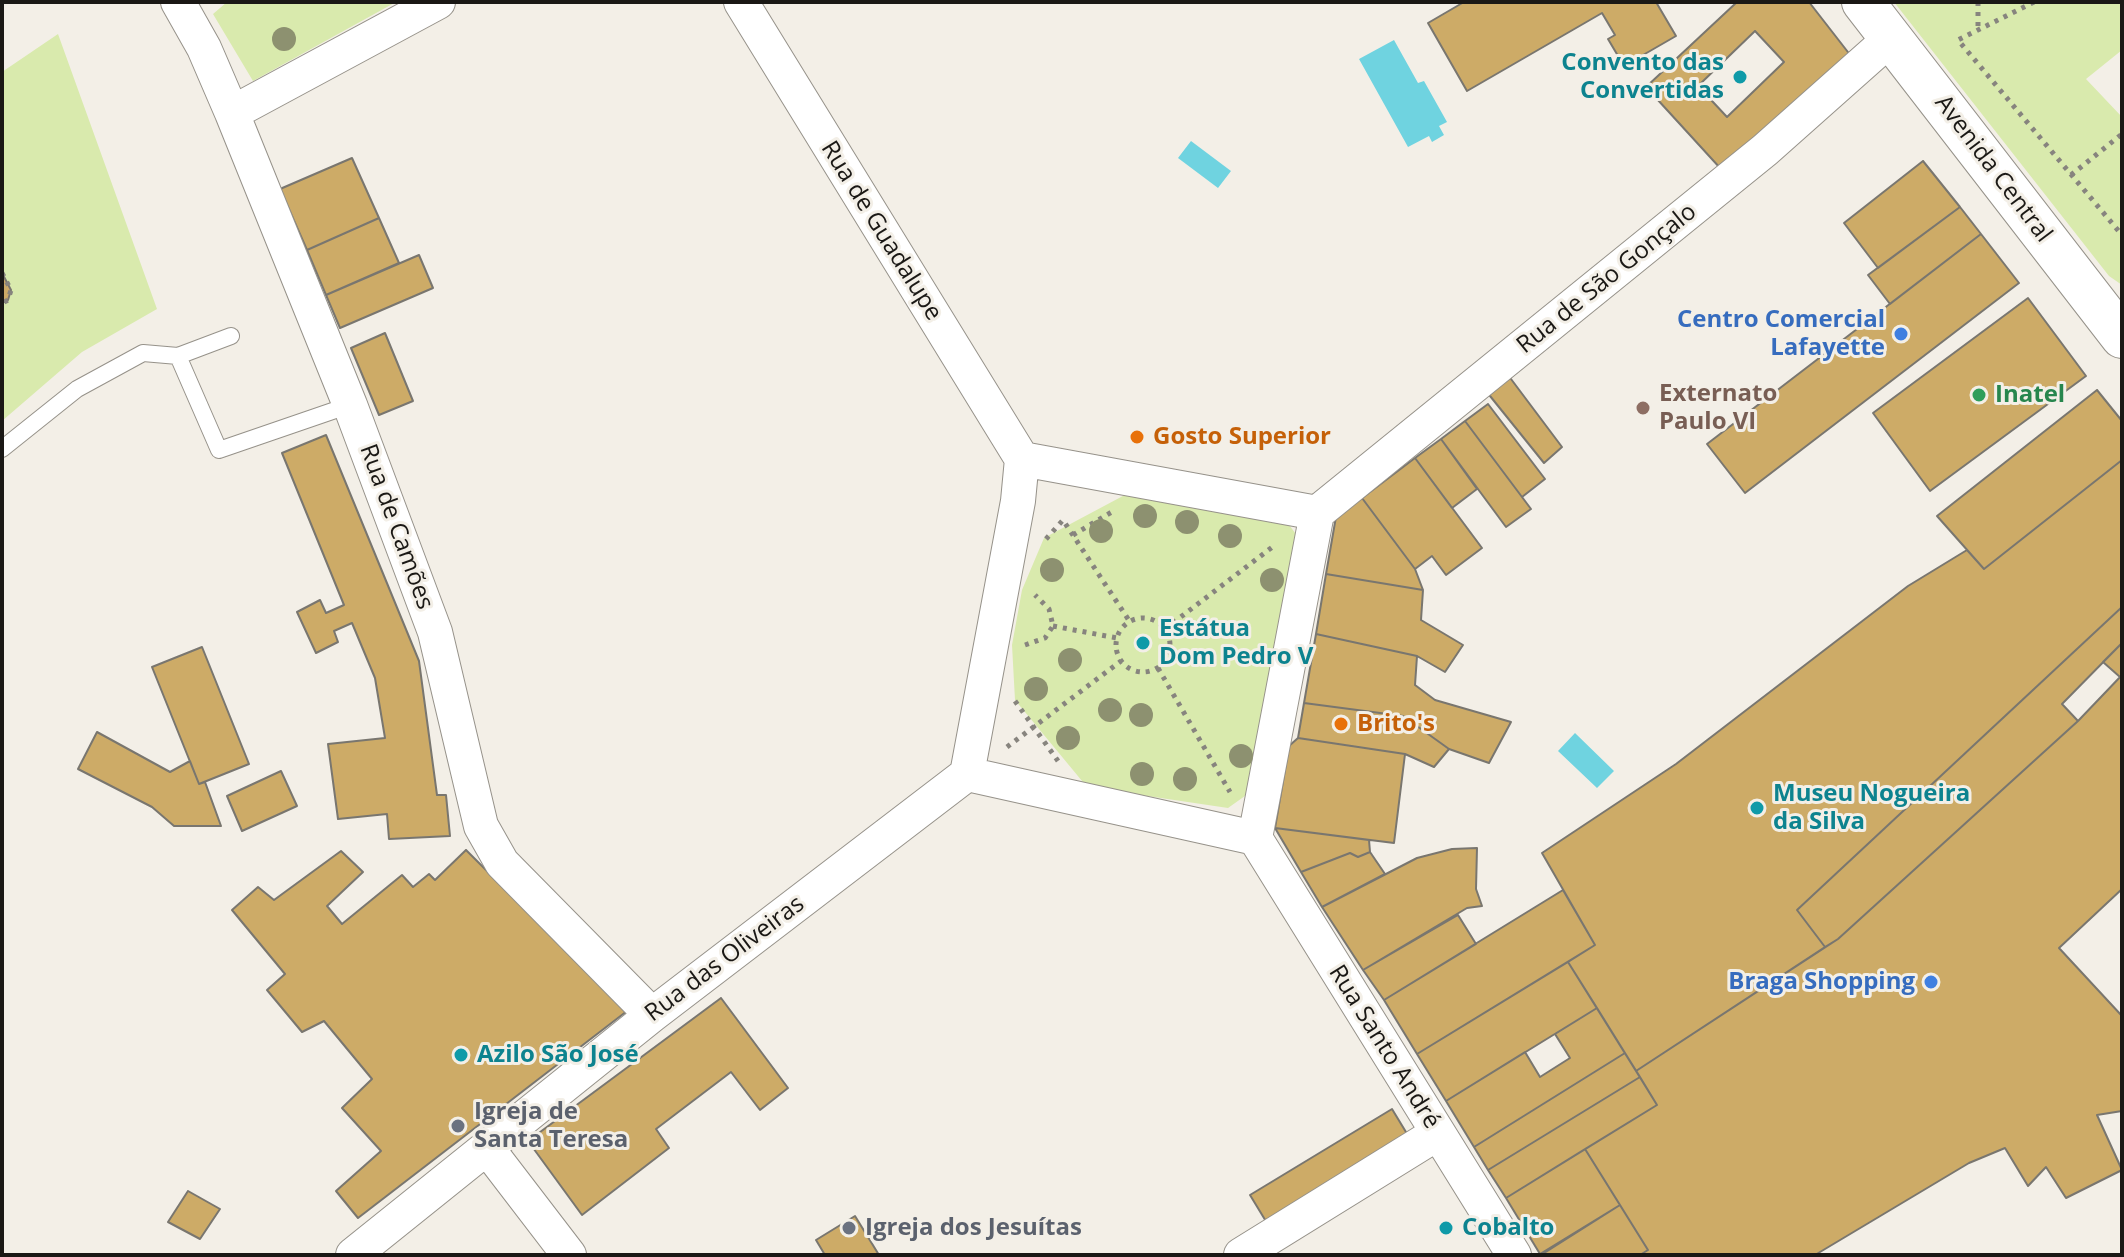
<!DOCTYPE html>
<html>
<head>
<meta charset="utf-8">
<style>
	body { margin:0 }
	#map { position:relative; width:2124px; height:1257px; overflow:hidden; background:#f3efe7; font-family:"Open Sans",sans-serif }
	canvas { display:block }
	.frame { position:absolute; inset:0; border:4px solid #1a1815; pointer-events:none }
</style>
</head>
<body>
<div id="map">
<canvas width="2124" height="1257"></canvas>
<div class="frame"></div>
</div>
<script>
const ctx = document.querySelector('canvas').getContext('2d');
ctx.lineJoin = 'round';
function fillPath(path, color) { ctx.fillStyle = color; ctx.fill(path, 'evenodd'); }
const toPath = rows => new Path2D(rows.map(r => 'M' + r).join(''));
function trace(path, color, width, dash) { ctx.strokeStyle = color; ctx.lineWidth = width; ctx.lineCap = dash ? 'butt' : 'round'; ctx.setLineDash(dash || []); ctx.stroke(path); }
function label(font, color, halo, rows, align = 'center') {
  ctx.font = font + ' "Open Sans",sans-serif'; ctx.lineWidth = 6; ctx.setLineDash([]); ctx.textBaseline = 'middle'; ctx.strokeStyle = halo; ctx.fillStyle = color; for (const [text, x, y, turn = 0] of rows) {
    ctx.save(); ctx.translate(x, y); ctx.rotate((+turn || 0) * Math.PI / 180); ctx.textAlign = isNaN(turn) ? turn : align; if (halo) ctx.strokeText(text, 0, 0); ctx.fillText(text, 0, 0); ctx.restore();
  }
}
fillPath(toPath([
	[227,2,396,2,253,81,213,14],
	[1894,2,2122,2,2122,50,2086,79,2122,117,2122,285,2109,276],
	[58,34,157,309,82,352,2,421,2,72],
	[1136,489,1283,517,1302,542,1252,791,1228,808,1087,787,1015,700,1012,645,1022,590,1044,538]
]), '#d9eaad');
fillPath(toPath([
	[1394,40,1418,83,1424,81,1447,122,1439,126,1444,135,1432,142,1429,136,1408,147,1359,59],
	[1191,141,1231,171,1218,188,1178,158],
	[1575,733,1614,771,1597,788,1558,751]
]), '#6fd3e0');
const building = toPath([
	[1464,2,1656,2,1676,36,1624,66,1608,39,1615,35,1602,13,1467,91,1428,23,1464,2],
	[1737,2,1809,2,1851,56,1721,169,1646,87,1737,2],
	[1755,31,1784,62,1727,117,1698,86,1755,31],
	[352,158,379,218,307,250,280,189,352,158],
	[1923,161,1960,207,1878,268,1844,223,1923,161],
	[1960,207,1981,234,1890,304,1868,275,1960,207],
	[379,218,399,263,326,295,307,250,379,218],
	[1981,234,2019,283,1745,493,1707,444,1981,234],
	[419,255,433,288,340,328,326,295,419,255],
	[2,273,11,290,8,300,2,303,2,273],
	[2028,298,2086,376,1930,491,1873,413,2028,298],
	[385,333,413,401,379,415,351,348,385,333],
	[1505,371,1562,447,1544,463,1486,391,1505,371],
	[2097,390,2122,421,2122,460,1984,569,1937,516,2097,390],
	[1488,404,1545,479,1522,497,1465,421,1488,404],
	[1465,421,1531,509,1506,527,1441,439,1465,421],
	[326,435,419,661,437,795,446,795,450,836,389,839,387,814,338,819,328,744,385,738,375,678,352,623,334,631,338,642,316,653,297,612,320,600,326,613,344,605,282,453,326,435],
	[1441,439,1477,489,1452,508,1415,458,1441,439],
	[1415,458,1482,548,1446,575,1432,556,1415,569,1362,498,1415,458],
	[2122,460,2122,607,1797,910,1825,947,1636,1071,1568,962,1595,945,1542,853,1676,764,1908,586,1967,550,1984,569,2122,460],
	[1362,498,1415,569,1423,590,1326,574,1337,511,1362,498],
	[1326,574,1423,590,1421,620,1463,645,1445,672,1417,656,1316,634,1326,574],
	[2122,607,2122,643,2062,704,2078,721,1838,939,1825,947,1797,910,2122,607],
	[1316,634,1417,656,1415,685,1435,700,1511,722,1489,763,1449,749,1403,716,1304,703,1316,634],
	[2122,643,2122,675,2120,677,2103,662,2122,643],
	[202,647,249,764,199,784,152,667,202,647],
	[2122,675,2122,889,2059,948,2122,1016,2122,1111,2097,1115,2122,1170,2066,1198,2046,1167,2028,1186,2005,1148,1969,1163,1815,1255,1640,1255,1648,1250,1585,1149,1657,1105,1636,1071,1838,939,2078,721,2122,675],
	[1304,703,1403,716,1449,749,1434,767,1405,754,1298,738,1304,703],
	[97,732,170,772,190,761,199,784,205,782,221,826,174,826,152,807,78,769,97,732],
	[1298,738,1405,754,1394,843,1275,828,1289,746,1298,738],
	[281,771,297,806,242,831,227,796,281,771],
	[1275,828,1369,840,1370,852,1358,857,1350,853,1301,872,1275,828],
	[1477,848,1476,889,1482,906,1467,908,1363,970,1322,907,1417,858,1452,849,1477,848],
	[466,850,627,1011,358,1218,336,1191,381,1151,342,1108,372,1079,324,1021,302,1032,267,990,285,974,232,910,258,887,274,900,341,851,363,872,327,906,342,924,402,875,413,887,429,874,435,880,466,850],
	[1370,852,1385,874,1322,907,1301,872,1350,853,1358,857,1370,852],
	[1563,890,1595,945,1417,1054,1384,1000,1563,890],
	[1458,915,1476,944,1384,1000,1363,970,1458,915],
	[1568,962,1597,1008,1446,1101,1417,1054,1568,962],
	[721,998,788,1088,760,1110,731,1072,656,1129,669,1148,582,1215,528,1141,721,998],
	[1597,1008,1625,1053,1474,1147,1446,1101,1525,1052,1540,1077,1570,1058,1555,1034,1597,1008],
	[1625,1053,1640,1077,1488,1170,1474,1147,1625,1053],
	[1640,1077,1657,1105,1506,1198,1488,1170,1640,1077],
	[1392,1109,1409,1137,1267,1223,1250,1195,1392,1109],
	[1585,1149,1620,1205,1540,1254,1506,1198,1585,1149],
	[188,1191,220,1209,200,1239,168,1222,188,1191],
	[1620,1205,1648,1250,1640,1255,1541,1255,1620,1205],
	[855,1216,879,1255,825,1255,816,1240,855,1216]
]);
fillPath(building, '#cdab67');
trace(building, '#79766f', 2);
const service = toPath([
	[178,356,219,450,350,405],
	[2,449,77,389,143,353,178,356,231,336]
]);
const minor = toPath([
	[178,2,204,48,232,113,350,405,435,632,481,826,502,863,652,1015],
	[741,2,1022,459],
	[232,113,438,2],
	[1022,459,1317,513],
	[1317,513,1765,150,1891,38],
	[967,774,1018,501,1022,459],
	[967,774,1255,838],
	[1255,838,1514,1255],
	[1255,838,1317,513],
	[487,1148,569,1255],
	[353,1255,652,1015,967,774],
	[1241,1255,1438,1133]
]);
const tertiary = toPath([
	[1863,2,2122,337]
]);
trace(service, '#96928a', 18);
trace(minor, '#96928a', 36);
trace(tertiary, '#96928a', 44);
trace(toPath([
	[1978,2,1978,30],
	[2034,2,1958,40,2122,235],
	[2071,175,2122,134],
	[2,273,11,290,8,300,2,303],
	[1073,535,1115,510],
	[1046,539,1063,520,1130,622],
	'1116 645a27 27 0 1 1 54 0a27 27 0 1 1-54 0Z',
	[1053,626,1117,638],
	[1165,629,1275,545],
	[1025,645,1045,638,1053,626,1049,609,1035,595],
	[1170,650,1204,660],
	[1158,668,1230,792],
	[1015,701,1058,761],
	[1007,747,1121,661]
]), '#87847e', 5, [4, 6]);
trace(service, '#fff', 16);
trace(minor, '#fff', 34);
trace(tertiary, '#fff', 42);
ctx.fillStyle = '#8d9170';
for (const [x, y] of [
	[284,39],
	[1145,516],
	[1187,522],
	[1101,531],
	[1230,536],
	[1052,570],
	[1272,580],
	[1070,660],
	[1036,689],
	[1110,710],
	[1141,715],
	[1068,738],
	[1241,756],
	[1142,774],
	[1185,779]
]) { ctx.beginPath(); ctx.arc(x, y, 12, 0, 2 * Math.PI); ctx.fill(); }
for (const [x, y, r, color] of [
	[1740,77,8,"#0f9aa8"],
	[1901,334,8,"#3f7fe0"],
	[1979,395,8,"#2e9e5b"],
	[1643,408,8,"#8d6e63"],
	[1137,437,8,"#e8710a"],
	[1143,643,8,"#0f9aa8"],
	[1341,724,8,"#e8710a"],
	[1757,808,8,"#0f9aa8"],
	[1931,982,8,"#3f7fe0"],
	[461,1055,8,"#0f9aa8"],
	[458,1126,8,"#6b7280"],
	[849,1228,8,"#6b7280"],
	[1446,1228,8,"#0f9aa8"]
]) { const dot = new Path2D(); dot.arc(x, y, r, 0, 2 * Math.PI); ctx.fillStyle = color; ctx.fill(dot); trace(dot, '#f3efe7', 3); }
label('bold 24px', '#0d838f', '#f3efe7', [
	["Convento das",1724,63,"right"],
	["Convertidas",1724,91,"right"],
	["Estátua",1159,629],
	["Dom Pedro V",1159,657],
	["Museu Nogueira",1773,794],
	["da Silva",1773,822],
	["Azilo São José",477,1055],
	["Cobalto",1462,1228]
], 'left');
label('24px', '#1a1815', '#f3efe7', [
	["Avenida Central",1993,169,53],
	["Rua de Guadalupe",881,231,58],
	["Rua de São Gonçalo",1607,279,-39],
	["Rua de Camões",396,527,70],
	["Rua das Oliveiras",725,959,-37],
	["Rua Santo André",1384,1047,58]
]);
label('bold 24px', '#366cbe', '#f3efe7', [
	["Centro Comercial",1885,320],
	["Lafayette",1885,348],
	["Braga Shopping",1915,982]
], 'right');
label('bold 24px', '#785e54', '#f3efe7', [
	["Externato",1659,394],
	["Paulo VI",1659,422]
], 'left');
label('bold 24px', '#27864d', '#f3efe7', [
	["Inatel",1995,395]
], 'left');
label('bold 24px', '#c56008', '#f3efe7', [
	["Gosto Superior",1153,437],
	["Brito's",1357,724]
], 'left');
label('bold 24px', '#5b616d', '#f3efe7', [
	["Igreja de",474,1112],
	["Santa Teresa",474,1140],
	["Igreja dos Jesuítas",865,1228]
], 'left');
</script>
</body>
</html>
